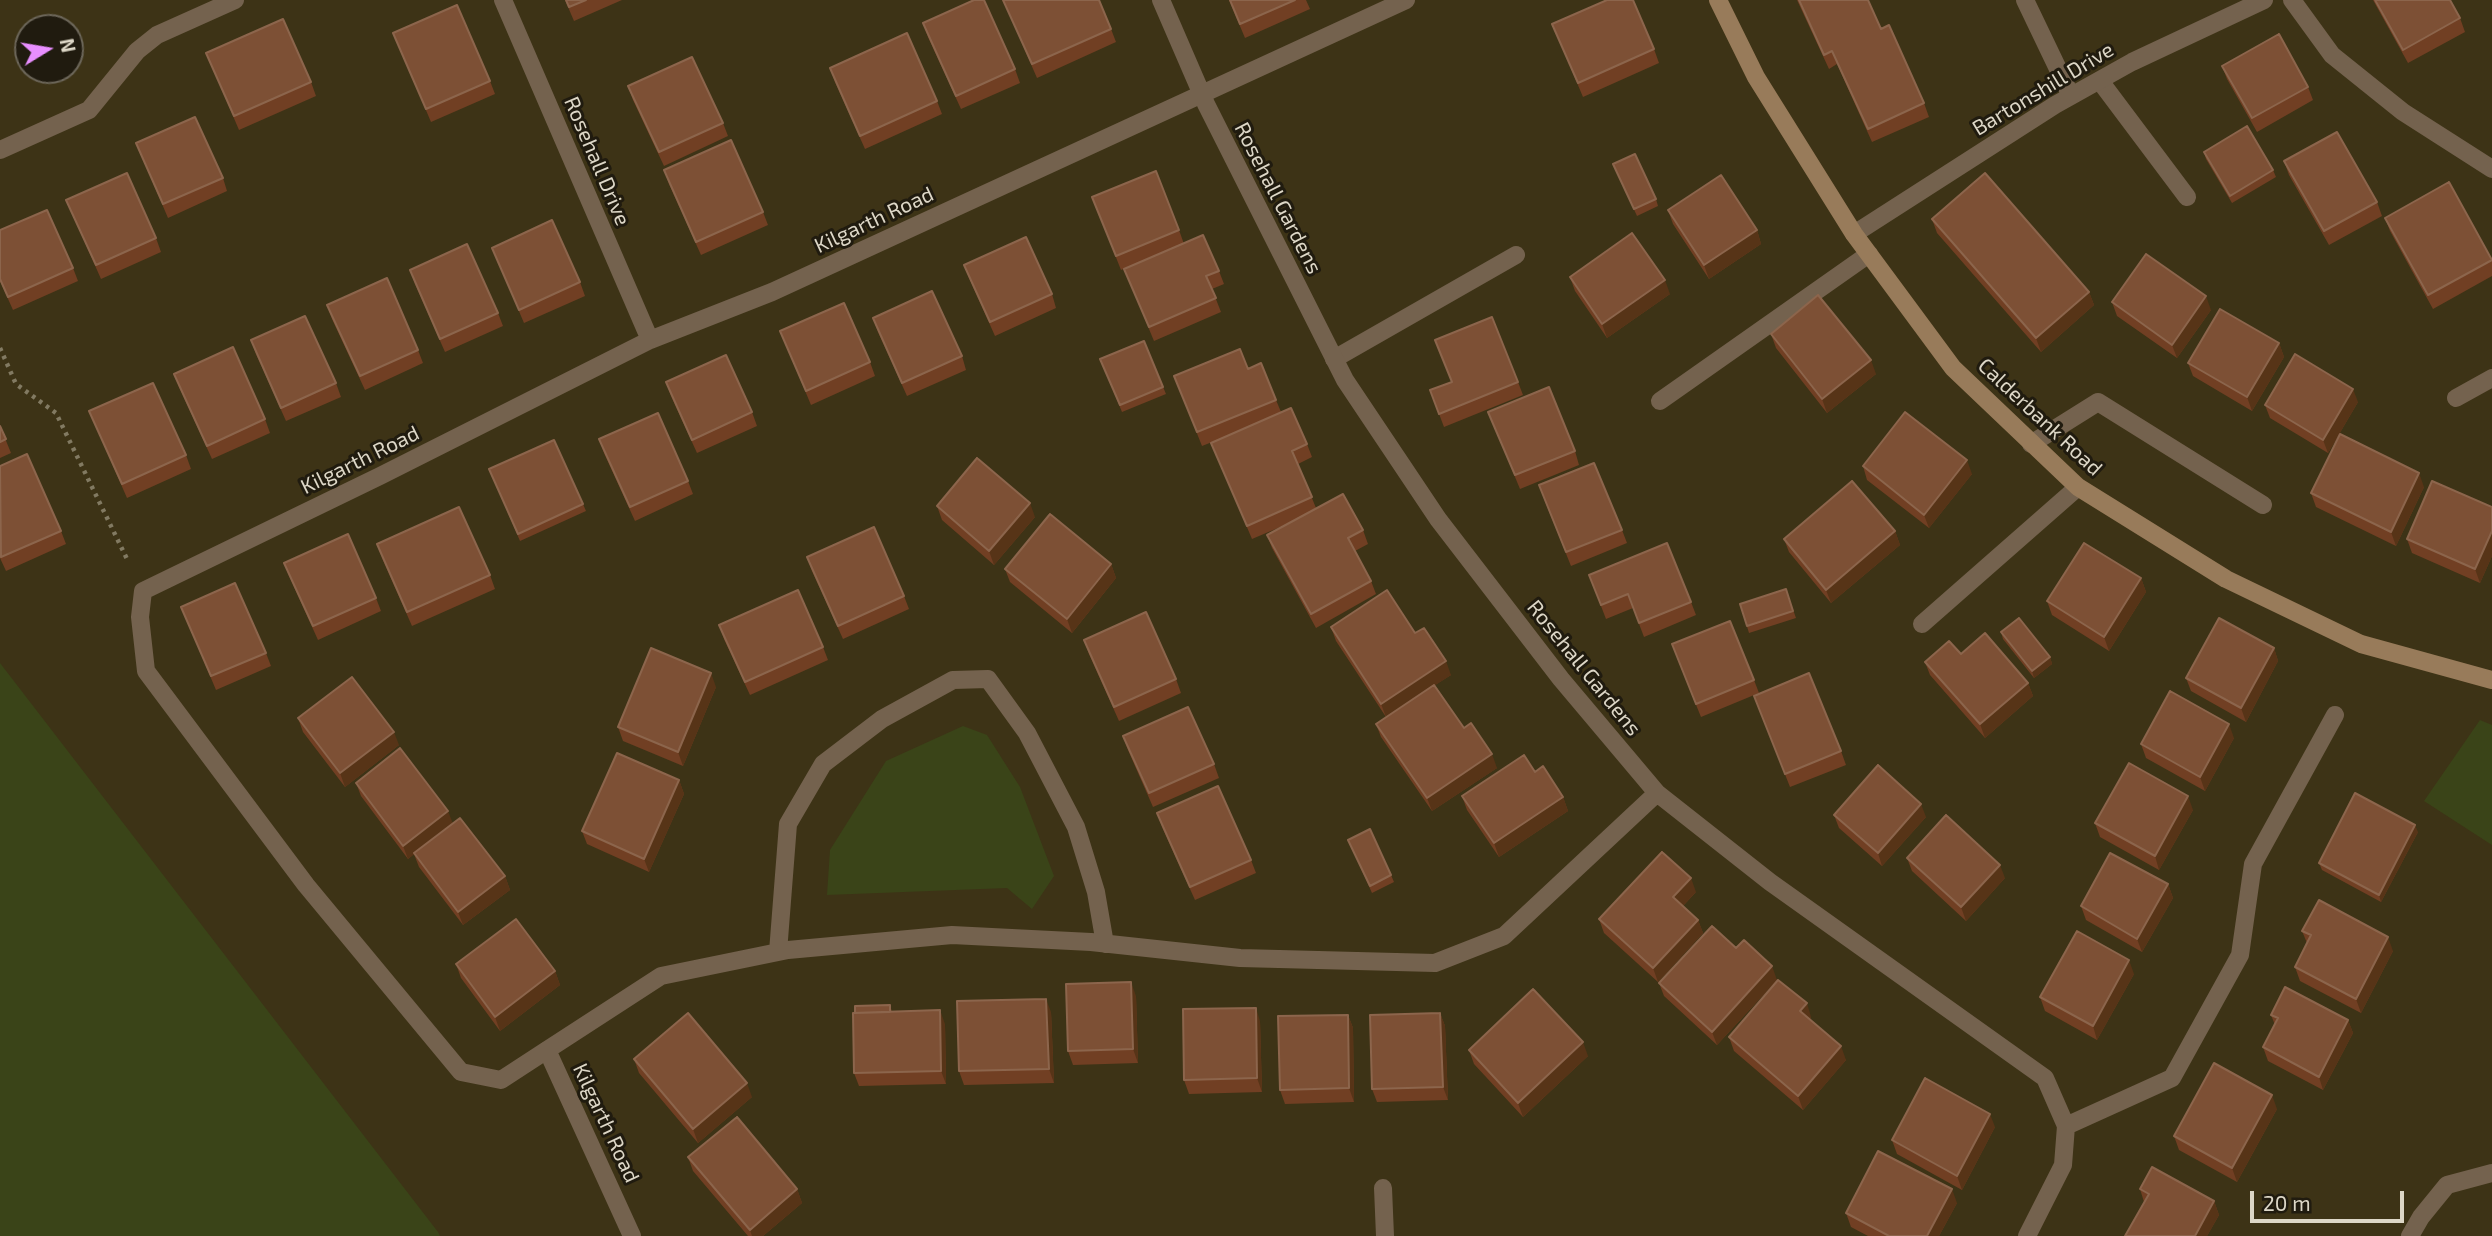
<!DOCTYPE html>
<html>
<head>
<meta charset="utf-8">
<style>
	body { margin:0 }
	#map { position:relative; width:2492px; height:1236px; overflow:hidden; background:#3d3316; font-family:"Exo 2",sans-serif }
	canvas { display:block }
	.north { position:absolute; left:14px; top:14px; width:70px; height:70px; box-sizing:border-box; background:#201b0f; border:2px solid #6c6659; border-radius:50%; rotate:79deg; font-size:19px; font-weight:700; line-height:28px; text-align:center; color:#ddd7c7 }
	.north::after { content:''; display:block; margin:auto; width:24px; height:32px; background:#e88eff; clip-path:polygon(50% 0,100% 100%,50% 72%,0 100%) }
	.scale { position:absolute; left:2250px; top:1191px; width:154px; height:32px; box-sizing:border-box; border:4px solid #ddd7c7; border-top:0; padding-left:9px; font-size:21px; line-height:24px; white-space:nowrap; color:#ddd7c7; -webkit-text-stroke:5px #201b0f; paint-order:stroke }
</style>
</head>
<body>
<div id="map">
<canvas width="2492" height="1236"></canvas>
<div class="north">N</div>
<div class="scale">20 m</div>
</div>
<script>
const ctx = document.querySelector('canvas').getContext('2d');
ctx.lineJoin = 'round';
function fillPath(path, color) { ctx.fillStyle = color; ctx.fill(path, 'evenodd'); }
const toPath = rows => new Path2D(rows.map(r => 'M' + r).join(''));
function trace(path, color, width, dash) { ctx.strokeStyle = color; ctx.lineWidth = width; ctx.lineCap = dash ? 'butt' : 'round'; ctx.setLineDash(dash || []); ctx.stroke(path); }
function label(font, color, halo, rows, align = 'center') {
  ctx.font = font + ' "Exo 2",sans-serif'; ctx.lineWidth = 6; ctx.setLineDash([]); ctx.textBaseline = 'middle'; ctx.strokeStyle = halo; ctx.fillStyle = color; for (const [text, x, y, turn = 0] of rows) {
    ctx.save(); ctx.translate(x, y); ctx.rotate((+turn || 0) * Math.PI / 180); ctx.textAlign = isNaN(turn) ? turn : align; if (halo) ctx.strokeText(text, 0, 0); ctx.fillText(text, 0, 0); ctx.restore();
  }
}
fillPath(toPath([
	[0,663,438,1232,440,1236,0,1236],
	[2480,720,2492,725,2492,845,2424,801],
	[963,726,987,735,1020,787,1054,876,1032,909,1007,888,827,895,830,850,886,761]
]), '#3a4418');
trace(toPath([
	[0,348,16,384,56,413,127,559]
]), '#827a62', 4.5, [3.5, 5]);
trace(toPath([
	[2100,81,2187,197],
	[1334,359,1516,255],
	[2456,398,2492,378],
	[1660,401,1869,254],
	[2031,444,2098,402,2263,505],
	[1922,624,2078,487],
	[1383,1188,1385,1236]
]), '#74624e', 18);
trace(toPath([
	[503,0,650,340],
	[1161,0,1206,104,1345,380,1438,519,1561,679,1657,793,1770,882,2045,1078,2066,1126,2063,1165,2027,1236],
	[2025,0,2071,96],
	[2292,0,2332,55,2403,112,2492,169],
	[0,150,89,110,137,51,157,35,235,0],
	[1854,234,2055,105,2132,62,2264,0],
	[778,952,788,824,823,764,882,719,953,680,988,679,1027,733,1076,827,1096,892,1105,944],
	[547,1050,661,976,788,950,952,935,1091,942,1240,958,1435,963,1504,936,1657,793],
	[2066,1126,2172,1078,2240,955,2253,864,2335,715],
	[632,1236,547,1050,501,1080,461,1072,306,885,146,671,140,617,143,591,380,476,650,340,772,292,1406,0],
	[2410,1236,2421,1217,2447,1185,2492,1173]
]), '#74624e', 18);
trace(toPath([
	[1718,0,1756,77,1854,234,1953,368,2078,487,2226,579,2361,644,2492,680]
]), '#987b5a', 18);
fillPath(toPath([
	[565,0,622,0,574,21],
	[1003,0,1111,29,1116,42,1037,78],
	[1229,0,1306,0,1310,9,1245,38],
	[1797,0,1868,0,1881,29,1924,103,1929,117,1872,142,1837,64,1829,69],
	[2373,0,2450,0,2460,18,2465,32,2408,63],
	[923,23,1015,69,1020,83,961,109,928,37],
	[1552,24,1654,49,1659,63,1583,97],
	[393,33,490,81,495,94,431,122],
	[206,53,311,82,316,96,239,130],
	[2222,66,2308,87,2313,100,2257,132,2227,79],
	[830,68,937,101,942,114,865,149,835,82],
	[628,86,723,123,728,136,664,166,633,100],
	[136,143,223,178,227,191,168,218],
	[2204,152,2273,170,2276,177,2232,203,2206,159],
	[2284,161,2377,202,2382,216,2329,245,2289,175],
	[1613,164,1656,199,1658,206,1637,216],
	[664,170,763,212,768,225,701,255,669,184],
	[1092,197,1179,230,1184,244,1219,271,1224,284,1212,289,1221,312,1154,341,1124,269,1166,251,1121,270],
	[66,200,156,238,161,252,101,279],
	[1668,210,1757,230,1761,244,1709,279,1673,224],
	[2385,218,2492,260,2492,276,2433,309,2390,231],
	[1932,219,2089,292,2094,305,2041,352,1937,233],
	[0,230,73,268,78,281,13,310,0,281],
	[492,248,580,282,585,296,524,323],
	[964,265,1052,294,1056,308,995,336,969,278],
	[410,270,498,313,503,326,445,352,415,284],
	[1570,277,1670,294,1607,338,1575,291],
	[2112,302,2211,310,2177,358,2117,316],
	[327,305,418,350,423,363,365,390,332,319],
	[873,318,962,356,966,370,907,396,878,332],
	[780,331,870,362,875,376,811,405],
	[1771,334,1876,374,1827,413,1776,348],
	[251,340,336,383,341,397,286,421,256,354],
	[1144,341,1166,394,1122,412,1100,359],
	[2279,343,2284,357,2252,411,2193,376,2188,363],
	[1248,369,1276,400,1281,412,1307,444,1312,457,1298,464,1316,508,1363,530,1368,544,1355,551,1371,581,1376,594,1316,628,1272,548,1267,535,1292,522,1252,539,1211,443,1230,435,1202,446,1174,376],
	[174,374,265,419,270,433,212,459,179,387],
	[666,382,752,412,757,426,697,453,671,396],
	[1452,382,1518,382,1523,395,1444,427,1430,390],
	[2358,402,2328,453,2270,418,2265,405],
	[89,411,186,455,191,469,127,498],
	[1488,412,1575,451,1579,465,1520,489],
	[0,426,11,453,0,458],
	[599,439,688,481,693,494,635,521,604,453],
	[0,466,61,531,66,544,6,571,0,558],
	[1863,466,1972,474,1929,528,1867,480],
	[492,476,583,504,586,511,520,541],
	[2424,487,2396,546,2316,507,2311,493],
	[1544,499,1622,530,1627,543,1571,566],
	[937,506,1035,517,994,565,942,520],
	[2492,507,2492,556,2480,583,2412,553,2407,539],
	[1895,531,1900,545,1831,603,1789,552,1784,539],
	[377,544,490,575,495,589,412,626,382,558],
	[807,557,904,596,909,609,843,639,812,571],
	[284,563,376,598,381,611,318,640,289,576],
	[1111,564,1116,578,1072,633,1010,582,1005,569],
	[1589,575,1691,602,1696,615,1644,637,1633,608,1606,619],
	[2141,578,2146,592,2109,651,2052,615,2047,601],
	[1786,589,1796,618,1749,633,1740,604],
	[181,607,266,653,271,666,216,690],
	[719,625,823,647,828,660,750,695,724,639],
	[1331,627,1415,633,1451,675,1435,685,1464,728,1497,768,1432,811,1381,737,1376,724,1386,717,1336,641],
	[2001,632,2050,657,2052,664,2034,678,2003,639],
	[1084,640,1176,679,1181,693,1119,721,1089,654],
	[2274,648,2278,661,2246,722,2191,691,2186,678],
	[1677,658,1754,680,1759,693,1701,717],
	[1925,662,2028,683,2033,696,1985,738,1930,675],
	[716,687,683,766,623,741,618,727],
	[1754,696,1841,751,1846,765,1790,787],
	[298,718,399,745,345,787,303,732],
	[1123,736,1214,764,1219,778,1153,807,1128,750],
	[2234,738,2205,791,2146,758,2141,744],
	[1535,772,1563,797,1568,811,1499,857,1467,810,1462,796],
	[679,780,684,794,649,872,587,844,582,831],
	[356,783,453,823,505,876,510,890,463,925,419,867,414,854,408,859,361,796],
	[2193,810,2159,870,2100,837,2095,823],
	[1157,813,1251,860,1256,873,1195,900,1162,827],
	[1834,815,1926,817,1882,866,1839,828],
	[2418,832,2381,902,2322,870,2319,863],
	[1348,840,1391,875,1394,882,1372,893],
	[1907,858,2005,878,1966,921,1912,871],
	[2168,884,2173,898,2142,952,2086,920,2081,906],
	[1696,892,1683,906,1698,920,1703,933,1658,982,1604,933,1599,919],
	[2302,931,2393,951,2361,1013,2300,981,2295,967,2307,943],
	[1736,948,1777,980,1717,1045,1664,996,1659,983],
	[456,964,555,971,560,985,500,1031,461,978],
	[2134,974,2097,1040,2045,1011,2040,997],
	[1136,996,1138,1063,1073,1065,1068,1051],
	[890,1005,892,1012,945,1024,946,1084,859,1086,854,1073],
	[1051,1012,1054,1083,964,1085,959,1071],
	[1440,1013,1445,1026,1448,1100,1377,1102,1372,1089],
	[1348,1015,1353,1028,1354,1102,1285,1104,1280,1090],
	[2271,1015,2348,1020,2353,1033,2323,1090,2268,1061,2263,1047,2275,1025],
	[1811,1017,1810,1019,1846,1060,1803,1110,1734,1051,1729,1037],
	[1260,1021,1262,1092,1189,1094,1184,1080],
	[1469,1050,1588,1056,1523,1117,1474,1064],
	[634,1059,752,1097,698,1143,639,1073],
	[2277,1109,2237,1182,2179,1150,2174,1136],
	[1995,1127,1962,1190,1897,1154,1892,1140],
	[688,1157,797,1189,802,1203,763,1236,748,1236,693,1171],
	[2140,1189,2214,1201,2219,1215,2207,1236,2125,1236,2144,1202],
	[1957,1203,1939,1236,1868,1236,1851,1227,1846,1213]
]), '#713f23');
fillPath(toPath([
	[1757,230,1761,244,1709,279,1704,265],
	[1665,280,1670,294,1607,338,1602,324],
	[2089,292,2094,305,2041,352,2036,338],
	[2206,296,2211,310,2177,358,2172,345],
	[2279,343,2284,357,2252,411,2247,397],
	[1871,360,1876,374,1827,413,1822,399],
	[2353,389,2358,402,2328,453,2323,440],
	[1967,460,1972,474,1929,528,1924,515],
	[2419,473,2424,487,2396,546,2391,532],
	[1030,503,1035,517,994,565,989,551],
	[1895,531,1900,545,1831,603,1826,590],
	[2492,531,2492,556,2480,583,2475,569],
	[1111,564,1116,578,1072,633,1067,619],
	[2141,578,2146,592,2109,651,2104,637],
	[2274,648,2278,661,2246,722,2241,708],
	[2050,657,2052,664,2034,678,2032,671],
	[1446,661,1451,675,1386,717,1381,704],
	[711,673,716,687,683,766,678,752],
	[2028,683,2033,696,1985,738,1980,724],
	[2229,724,2234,738,2205,791,2200,777],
	[394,732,399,745,345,787,340,773],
	[1492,754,1497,768,1432,811,1427,798],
	[679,780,684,794,649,872,644,859],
	[2188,796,2193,810,2159,870,2155,856],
	[1563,797,1568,811,1499,857,1494,843],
	[1921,804,1926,817,1882,866,1878,853],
	[448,811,453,824,408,859,403,846],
	[2415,825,2418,832,2381,902,2379,895],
	[2000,865,2005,878,1966,921,1961,907],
	[505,876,510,890,463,925,458,912],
	[1691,878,1696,892,1678,911,1673,897],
	[2168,884,2173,898,2142,952,2137,939],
	[1698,920,1703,933,1658,982,1653,968],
	[2388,937,2393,951,2361,1013,2356,999],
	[2129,960,2134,974,2097,1040,2093,1026],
	[1772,966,1777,980,1717,1045,1712,1032],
	[555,971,560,985,500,1031,495,1017],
	[1131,982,1136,996,1138,1063,1133,1049],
	[1046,999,1051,1012,1054,1083,1049,1069],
	[1807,1003,1811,1017,1805,1025,1800,1011],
	[1256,1008,1260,1021,1262,1092,1257,1078],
	[940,1010,945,1024,946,1084,941,1071],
	[1440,1013,1445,1026,1448,1100,1443,1087],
	[1348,1015,1353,1028,1354,1102,1349,1088],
	[2348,1020,2353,1033,2323,1090,2319,1077],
	[1583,1042,1588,1056,1523,1117,1518,1103],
	[1841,1046,1846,1060,1803,1110,1798,1096],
	[747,1083,752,1097,698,1143,693,1129],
	[2272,1095,2277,1109,2237,1182,2232,1168],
	[1990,1114,1995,1127,1962,1190,1957,1176],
	[797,1189,802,1203,763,1236,752,1236,750,1230],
	[1952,1189,1957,1203,1939,1236,1927,1236],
	[2214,1201,2219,1215,2207,1236,2195,1236]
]), '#573417');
const building = toPath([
	[566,0,586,0,569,7,566,0],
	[974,0,984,0,1015,69,956,96,923,23,974,0],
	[1003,0,1099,0,1111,29,1032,64,1003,0],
	[1230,0,1295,0,1240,24,1230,0],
	[1607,0,1633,0,1654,49,1578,83,1552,24,1607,0],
	[1799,0,1868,0,1881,29,1889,25,1924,103,1868,129,1832,51,1824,55,1799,0],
	[2375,0,2450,0,2460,18,2403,50,2375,0],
	[457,5,490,81,426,109,393,33,457,5],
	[283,19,311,82,234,116,206,53,283,19],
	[907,33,937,101,860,136,830,68,907,33],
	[2279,34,2308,87,2252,118,2222,66,2279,34],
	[692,57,723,123,659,152,628,86,692,57],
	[195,117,223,178,163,204,136,143,195,117],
	[2247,126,2273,170,2230,196,2204,152,2247,126],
	[2337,132,2377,202,2324,231,2284,161,2337,132],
	[731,140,763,212,696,242,664,170,731,140],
	[1635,154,1656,199,1634,209,1613,164,1635,154],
	[1156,171,1179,230,1116,256,1092,197,1156,171],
	[127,173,156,238,96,265,66,200,127,173],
	[1985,173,2089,292,2036,338,1932,219,1985,173],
	[1721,175,1757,230,1704,265,1668,210,1721,175],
	[2449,182,2492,260,2428,295,2385,218,2449,182],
	[47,210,73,268,8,297,0,279,0,230,47,210],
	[552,220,580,282,519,310,492,248,552,220],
	[1632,233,1665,280,1602,324,1570,277,1632,233],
	[1203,235,1219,271,1206,276,1216,298,1149,327,1124,269,1203,235],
	[1026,237,1052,294,990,322,964,265,1026,237],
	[467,244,498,313,440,339,410,270,467,244],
	[2146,254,2206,296,2172,345,2112,302,2146,254],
	[387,278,418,350,360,376,327,305,387,278],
	[932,291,962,356,902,383,873,318,932,291],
	[1818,295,1871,360,1822,399,1771,334,1818,295],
	[844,303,870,362,806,391,780,331,844,303],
	[2220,309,2279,343,2247,397,2188,363,2220,309],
	[305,316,336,383,281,408,251,340,305,316],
	[1492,317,1518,382,1439,414,1430,390,1452,382,1435,340,1492,317],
	[1144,341,1163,387,1120,405,1100,359,1144,341],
	[233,347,265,419,207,446,174,374,233,347],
	[1240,349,1248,369,1261,363,1276,400,1197,432,1174,376,1240,349],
	[2295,354,2353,389,2323,440,2265,405,2295,354],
	[726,355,752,412,692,440,666,382,726,355],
	[153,383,186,455,122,484,89,411,153,383],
	[1549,387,1575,451,1515,475,1488,412,1549,387],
	[1291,408,1307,444,1292,451,1312,497,1247,526,1211,443,1291,408],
	[1905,412,1967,460,1924,515,1863,466,1905,412],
	[658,413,688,481,630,507,599,439,658,413],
	[0,426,6,439,0,442,0,426],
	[2340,434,2419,473,2391,532,2311,493,2340,434],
	[554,440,583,504,518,534,489,469,554,440],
	[27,454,61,531,1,557,0,466,27,454],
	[977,458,1030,503,989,551,937,506,977,458],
	[1594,463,1622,530,1566,552,1539,485,1594,463],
	[1852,481,1895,531,1826,590,1784,539,1852,481],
	[2432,481,2492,507,2492,531,2475,569,2407,539,2432,481],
	[1343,494,1363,530,1348,538,1371,581,1311,614,1267,535,1343,494],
	[459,507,490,575,407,612,377,544,459,507],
	[1050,514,1111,564,1067,619,1005,569,1050,514],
	[874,527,904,596,838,626,807,557,874,527],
	[348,534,376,598,313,626,284,563,348,534],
	[1667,543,1691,602,1639,623,1628,594,1601,605,1589,575,1667,543],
	[2084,543,2141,578,2104,637,2047,601,2084,543],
	[235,583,266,653,211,676,181,607,235,583],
	[1786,589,1793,611,1747,626,1740,604,1786,589],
	[798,590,823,647,745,682,719,625,798,590],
	[1387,590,1415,633,1424,628,1446,661,1381,704,1331,627,1387,590],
	[1146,612,1176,679,1114,707,1084,640,1146,612],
	[2019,618,2050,657,2032,671,2001,632,2019,618],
	[2219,618,2274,648,2241,708,2186,678,2219,618],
	[1730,621,1754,680,1696,704,1672,644,1730,621],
	[1985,633,2028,683,1980,724,1925,662,1949,641,1961,654,1985,633],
	[651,648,711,673,678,752,618,727,651,648],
	[1809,673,1841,751,1785,774,1754,696,1809,673],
	[352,677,394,732,340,773,298,718,352,677],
	[1434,685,1464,728,1471,723,1492,754,1427,798,1376,724,1434,685],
	[2170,691,2229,724,2200,777,2141,744,2170,691],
	[1188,707,1214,764,1149,793,1123,736,1188,707],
	[400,748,448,811,403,846,356,783,400,748],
	[617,753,679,780,644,859,582,831,617,753],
	[1524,755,1535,772,1543,766,1563,797,1494,843,1462,796,1524,755],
	[2129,763,2188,796,2155,856,2095,823,2129,763],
	[1878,765,1921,804,1878,853,1834,815,1878,765],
	[1218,786,1251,860,1190,887,1157,813,1218,786],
	[2355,793,2415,825,2379,895,2319,863,2355,793],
	[1946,815,2000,865,1961,907,1907,858,1946,815],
	[460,818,505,876,458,912,414,853,460,818],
	[1370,829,1391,875,1370,886,1348,840,1370,829],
	[1662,852,1691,878,1673,897,1698,920,1653,968,1599,919,1662,852],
	[2110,853,2168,884,2137,939,2081,906,2110,853],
	[2319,900,2388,937,2356,999,2295,967,2311,935,2302,931,2319,900],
	[516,919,555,971,495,1017,456,964,516,919],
	[1712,926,1736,948,1744,940,1772,966,1712,1032,1659,983,1712,926],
	[2077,931,2129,960,2093,1026,2040,997,2077,931],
	[1778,980,1807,1003,1800,1011,1841,1046,1798,1096,1729,1037,1778,980],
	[1131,982,1133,1049,1068,1051,1066,984,1131,982],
	[2285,987,2348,1020,2319,1077,2263,1047,2278,1018,2271,1015,2285,987],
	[1533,989,1583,1042,1518,1103,1469,1050,1533,989],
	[1046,999,1049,1069,959,1071,957,1001,1046,999],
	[890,1005,890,1012,855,1013,855,1006,890,1005],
	[1256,1008,1257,1078,1184,1080,1183,1009,1256,1008],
	[940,1010,941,1071,854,1073,853,1013,940,1010],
	[688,1013,747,1083,693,1129,634,1059,688,1013],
	[1440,1013,1443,1087,1372,1089,1370,1015,1440,1013],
	[1348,1015,1349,1088,1280,1090,1278,1016,1348,1015],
	[2214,1063,2272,1095,2232,1168,2174,1136,2214,1063],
	[1925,1078,1990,1114,1957,1176,1892,1140,1925,1078],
	[737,1117,797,1189,750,1230,688,1157,737,1117],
	[1878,1151,1952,1189,1927,1236,1889,1236,1846,1213,1878,1151],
	[2152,1167,2214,1201,2195,1236,2125,1236,2149,1194,2140,1189,2152,1167]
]);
fillPath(building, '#7d5035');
trace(building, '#8c654c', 2);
label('21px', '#ddd7c7', '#201b0f', [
	["Bartonshill Drive",2043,89,-31],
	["Rosehall Drive",597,161,67],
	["Rosehall Gardens",1278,198,63],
	["Kilgarth Road",874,220,-25],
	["Calderbank Road",2040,417,43],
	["Kilgarth Road",360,460,-26],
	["Rosehall Gardens",1584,668,51],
	["Kilgarth Road",606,1123,65]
]);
</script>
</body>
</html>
